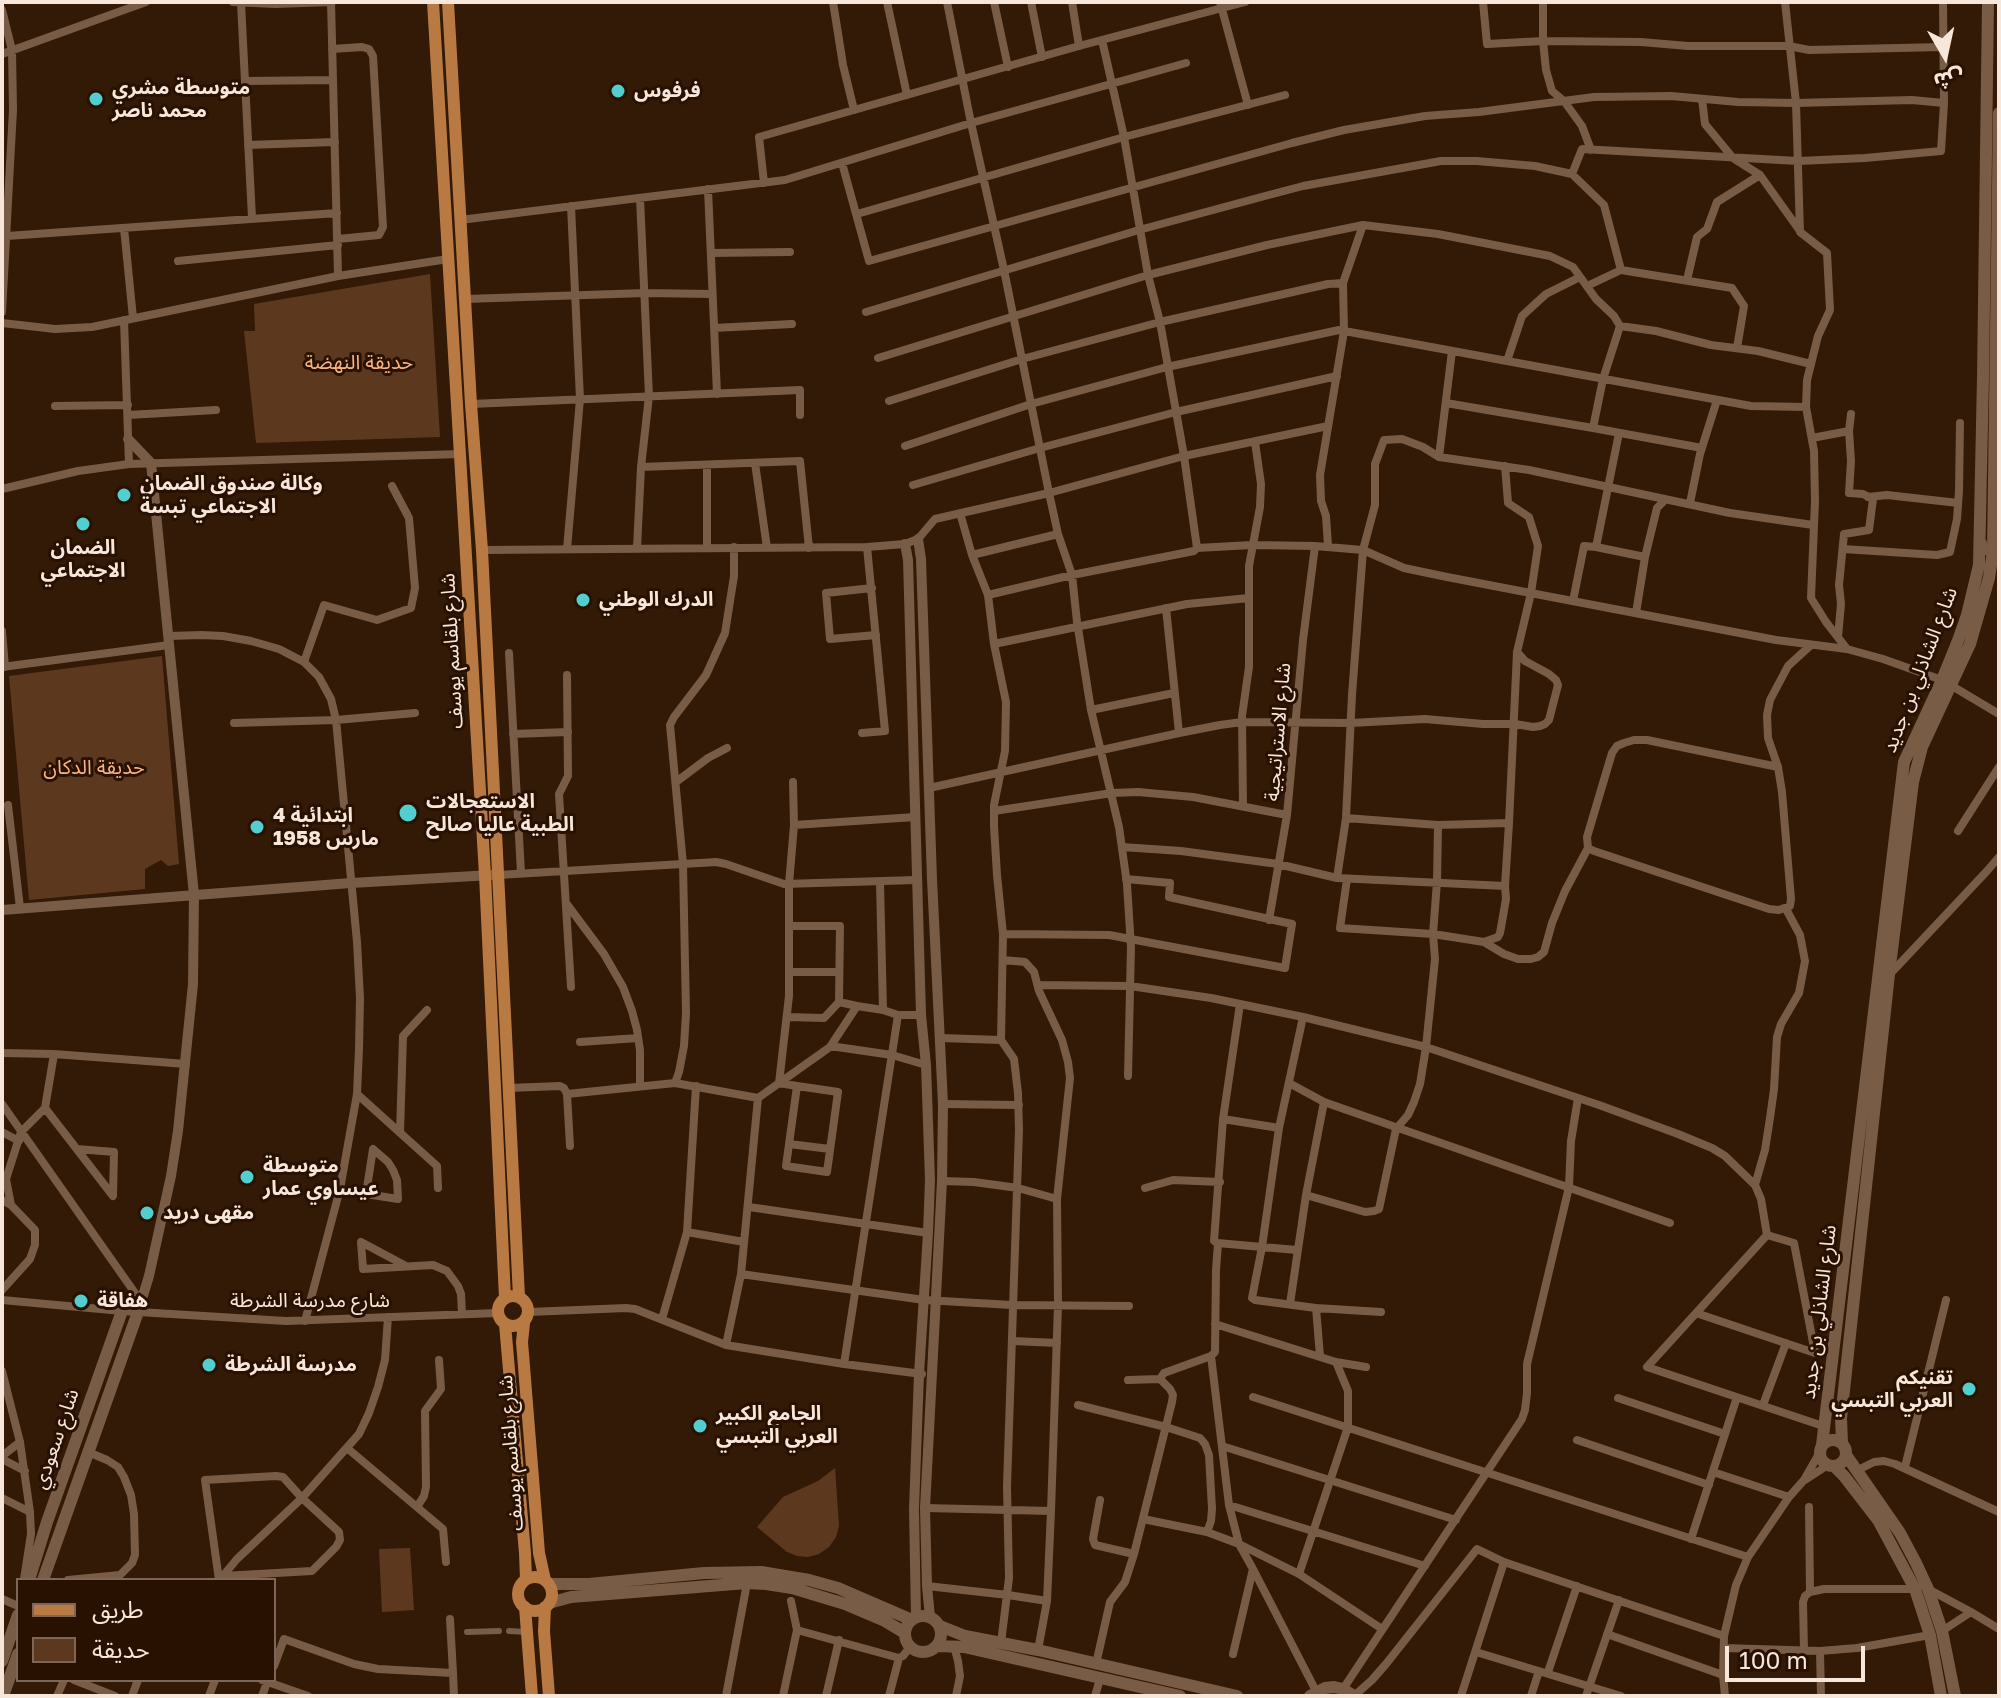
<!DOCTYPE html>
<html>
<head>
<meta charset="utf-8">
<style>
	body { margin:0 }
	#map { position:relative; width:2001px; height:1698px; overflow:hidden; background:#321a06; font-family:"Golos Text","Noto Sans Arabic",sans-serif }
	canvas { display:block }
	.frame { position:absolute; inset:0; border:4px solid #f7e6da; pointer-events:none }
	.legend { position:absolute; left:16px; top:1578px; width:260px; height:104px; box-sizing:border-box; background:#281100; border:2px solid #7b6657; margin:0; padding:10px 14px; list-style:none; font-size:24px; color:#f7e6da }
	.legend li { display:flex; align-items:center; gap:16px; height:40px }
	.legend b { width:40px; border:2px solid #7b6657 }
	.north { position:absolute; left:1905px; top:16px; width:80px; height:80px; -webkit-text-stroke:6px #281100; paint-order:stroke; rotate:171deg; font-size:22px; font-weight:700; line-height:32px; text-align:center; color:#f7e6da }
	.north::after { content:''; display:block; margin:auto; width:28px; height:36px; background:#f7e6da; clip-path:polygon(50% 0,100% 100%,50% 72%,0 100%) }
	.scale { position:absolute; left:1725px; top:1646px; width:140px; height:36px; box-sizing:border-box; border:4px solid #f7e6da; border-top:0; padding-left:10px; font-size:24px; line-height:28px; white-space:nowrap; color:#f7e6da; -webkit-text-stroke:6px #281100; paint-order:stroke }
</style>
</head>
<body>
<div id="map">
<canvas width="2001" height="1698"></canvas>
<div class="frame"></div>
<ul class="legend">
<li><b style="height:10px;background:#b97943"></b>طريق</li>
<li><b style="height:22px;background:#5c391e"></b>حديقة</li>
</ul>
<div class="north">ش</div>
<div class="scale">100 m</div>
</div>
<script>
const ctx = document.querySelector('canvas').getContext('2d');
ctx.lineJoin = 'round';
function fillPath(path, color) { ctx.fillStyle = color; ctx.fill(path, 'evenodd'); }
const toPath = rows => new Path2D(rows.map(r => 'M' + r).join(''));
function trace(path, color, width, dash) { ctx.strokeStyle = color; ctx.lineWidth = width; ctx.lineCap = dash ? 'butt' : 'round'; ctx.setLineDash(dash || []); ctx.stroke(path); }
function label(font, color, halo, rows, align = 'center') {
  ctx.font = font + ' "Golos Text","Noto Sans Arabic",sans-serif'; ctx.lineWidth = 6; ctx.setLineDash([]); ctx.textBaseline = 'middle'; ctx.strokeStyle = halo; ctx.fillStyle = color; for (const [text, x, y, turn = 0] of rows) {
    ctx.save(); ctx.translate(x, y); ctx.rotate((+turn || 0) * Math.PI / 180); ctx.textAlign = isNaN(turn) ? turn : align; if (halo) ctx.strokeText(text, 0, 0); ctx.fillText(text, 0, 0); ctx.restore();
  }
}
fillPath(toPath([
	[430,274,440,437,256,443,244,331,255,331,254,304],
	[162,656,179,864,168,866,161,860,145,869,145,889,29,900,9,676],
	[835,1468,839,1526,836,1537,829,1547,819,1554,808,1557,797,1556,787,1552,757,1527,783,1497,818,1481],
	[410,1548,414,1610,382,1612,379,1549]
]), '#5c391e');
trace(toPath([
	[509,1631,528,1632],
	[467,1632,499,1631]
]), '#785c46', 6);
trace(toPath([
	[233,2,275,4,332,2],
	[331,2,338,276],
	[833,2,843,65,854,110],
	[887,2,907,95],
	[947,2,971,123,1004,270,1049,493,1058,534,1072,575,1077,622,1091,710,1119,827,1127,884,1131,947,1128,1076],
	[994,2,1008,67],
	[1031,2,1042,57],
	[1072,2,1079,46],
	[1220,2,1248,105],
	[1483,2,1487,44,1543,41,1641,42,1688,46,1789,46,1809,50,1943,47],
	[1543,2,1543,41,1546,70,1552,91,1564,101,1582,126,1591,150],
	[1785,2,1796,103,1800,232,1827,253,1830,310,1818,336,1807,380,1806,407,1814,451,1815,501,1811,598,1826,622,1847,649],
	[241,3,252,218],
	[2,10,12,50,13,110,2,312],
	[332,49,362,47,369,49,373,56,383,227,379,235,338,239],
	[2,54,146,2],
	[245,81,333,80],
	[1702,99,1705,124,1733,158,1760,175,1800,231],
	[248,145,335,142],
	[842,163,869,261,1292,143,1344,130,1425,116,1479,112,1594,97,1671,96,1738,102,1796,103,1912,100,1944,103],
	[1572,174,1604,205,1621,270,1732,288,1744,306,1737,348],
	[764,183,759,137,1079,46,1245,2],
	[708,189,717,394],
	[857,214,1124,137,1285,95],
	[460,220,785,180,971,123,1186,63],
	[124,228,133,318],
	[2,235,7,236,337,213],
	[711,253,790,252],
	[178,261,338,245],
	[1687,280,1697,237,1707,229,1717,202,1760,175],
	[1587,286,1621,270],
	[465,299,645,293,712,294],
	[866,312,1139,230,1265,196,1303,186,1441,161,1477,161,1535,166,1572,174,1582,149,1798,161,1865,158,1941,151,1944,103,1943,2],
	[124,320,129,464],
	[2,323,55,329,92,327,338,276,448,259],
	[714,328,792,324],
	[878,358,1148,275,1267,245,1363,225,1438,234,1550,256,1573,267,1596,299,1614,316,1620,326,1656,331,1711,345,1758,351,1811,364],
	[1507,361,1522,316,1546,294,1580,277],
	[889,401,1022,359,1160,322,1328,284,1343,283],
	[1446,403,1593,428,1603,379,1620,326],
	[471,404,800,390,800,415],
	[55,406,128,405],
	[128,415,216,410],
	[1593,428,1702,448],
	[1619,433,1596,547,1645,557],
	[1812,438,1849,431],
	[905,446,1031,404,1167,367,1339,330,1751,406,1806,407],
	[1439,457,1452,351],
	[755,463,767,548],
	[707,465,707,548],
	[641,467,800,461,809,548],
	[913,485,1040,448,1176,412,1337,376],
	[2,489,78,471,129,464,461,454],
	[1868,497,1887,495,1958,503],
	[1690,503,1700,454,1717,400],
	[960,513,972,555,988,595,994,644,1006,702,1005,751,994,805,994,826,997,875,1003,934,1001,1040,1014,1059,1018,1093,1019,1130,1007,1486,1009,1578,1001,1643],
	[1983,543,1980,543,1993,557,1999,559],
	[1328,546,1326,516,1321,501,1320,475,1344,331,1343,283,1363,225],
	[637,548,641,467,649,396,640,198],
	[1197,548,1252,545,1315,546,1363,550,1404,568,1447,577,1776,640,1847,649,1883,659,1942,680,1999,714],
	[567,549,580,399,571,206],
	[1843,549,1937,555,1950,552,1957,519,1959,491,1960,423],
	[482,550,867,547,905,544,918,539,935,519,1049,493,1184,456,1328,426],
	[972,555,1058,534],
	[872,588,826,593,830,639,876,635],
	[988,595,1072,575,1194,551,1197,548,1184,456,1160,322,1148,275,1124,137,1102,40],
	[1573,601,1584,546,1596,547],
	[1166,608,1179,733],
	[1636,613,1645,557,1657,508,1665,500],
	[2,631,5,667],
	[169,636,201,635,223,636,251,641,279,649,304,662,319,677,331,699,336,720,357,942,360,998,359,1049,357,1094,340,1189,305,1321],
	[1838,637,1841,604,1839,585,1844,534,1869,530,1873,499,1863,494,1849,493,1851,461,1849,431,1851,414],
	[994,644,1187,604,1249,598],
	[509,653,521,873],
	[304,662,324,605,377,620,411,608,415,588,409,518,392,486],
	[2,667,169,645],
	[567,675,568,776,559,794,571,987],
	[1091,710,1174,693],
	[234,723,336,720,415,713],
	[862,733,885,731,867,547],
	[513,734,568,732],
	[1778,767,1647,740,1634,740,1624,743,1617,746,1612,753,1587,837,1588,848,1594,851,1769,909,1779,910,1790,906,1791,899,1782,792,1778,767,1768,738,1767,715,1770,700,1788,666,1811,645],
	[676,782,708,758,727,748],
	[793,782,794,825,789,884,789,996,779,1083,797,1086],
	[929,788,1179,733,1220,725,1242,722,1351,723,1425,719,1483,724,1515,724,1533,727,1540,726,1545,724,1549,720,1558,685,1556,680,1549,674,1525,661,1517,652],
	[8,805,20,908],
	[1243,806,1242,716,1249,667,1249,566,1260,507,1261,484,1255,442],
	[994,811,1112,793,1138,792,1193,797,1287,815],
	[1346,818,1438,825],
	[794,825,916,817],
	[1958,831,1999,767],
	[1122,847,1181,851,1278,864,1337,878,1505,886,1506,899,1500,933,1498,937,1484,942,1433,934,1340,928,1347,879],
	[498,875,716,862,726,864,784,884,916,880],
	[1337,878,1346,818,1352,695,1363,550,1375,505,1375,464,1384,440,1402,439,1423,447,1439,457,1529,470,1730,513,1813,525],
	[880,882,883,1010],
	[1505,886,1509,823],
	[566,903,604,954,623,987,632,1011,637,1030,640,1050,640,1086],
	[1269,920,1287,815,1303,640,1315,546],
	[789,926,840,926,839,1002,857,1006],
	[1003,934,1109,935,1285,968,1292,924,1169,897,1170,883,1126,879],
	[1484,942,1504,954,1518,959,1531,959,1538,957,1544,952,1552,923,1565,891,1588,848],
	[789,972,839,972],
	[1891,973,1987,871,1999,857],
	[1038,985,1130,986,1211,998,1303,1017,1426,1047,1599,1105,1678,1134,1712,1148,1725,1156,1755,1185,1761,1199,1767,1235],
	[1240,1004,1223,1119,1214,1241,1218,1243,1262,1247,1279,1128,1303,1017],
	[787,1017,824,1018,839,1002],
	[940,1038,1001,1040],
	[580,1042,638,1038],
	[830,1047,857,1006,883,1010,898,1015,921,1015],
	[2,1053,54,1054,186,1064],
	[675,1083,679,1072,684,1046,686,1013,683,864,670,725,674,717,706,675,725,633,734,576,734,547],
	[1289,1083,1324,1102],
	[797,1086,838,1092,827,1172,786,1166,797,1086],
	[508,1088,560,1086,564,1088,567,1094,570,1146],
	[357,1094,437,1166,438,1188],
	[567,1094,675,1083,758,1098,830,1047,837,1047,892,1055,926,1065],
	[2,1104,142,1303],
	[943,1104,1019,1105],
	[45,1108,113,1196,114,1152,77,1149],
	[1223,1119,1279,1128],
	[2,1132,19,1141],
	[400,1133,403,1036,427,1010],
	[789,1144,830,1149],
	[942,1181,974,1182,1018,1188,1057,1199,1070,1078,1068,1062,1062,1040,1039,991,1034,972,1025,962,1003,960],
	[1755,1185,1765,1150,1770,1118,1774,1089,1777,1037,1781,1024,1799,993,1805,961,1800,935,1786,909],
	[1145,1188,1173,1180,1220,1182],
	[340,1189,366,1194,398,1199,397,1180,393,1170,388,1162,373,1149,366,1194],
	[1306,1195,1365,1212,1374,1211,1379,1209,1396,1129,1408,1115,1414,1102,1420,1084,1426,1047,1435,959,1433,934,1437,882,1438,825,1509,823,1517,652,1531,593,1538,546,1529,517,1508,503,1505,466],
	[2,1200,11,1205,35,1230,35,1245,30,1259,2,1290],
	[11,1205,6,1179,21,1132,45,1108,54,1054],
	[749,1207,928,1233],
	[687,1232,744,1242],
	[1767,1235,1647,1367,1826,1427],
	[1297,1250,1262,1247,1252,1298,1255,1300,1316,1308],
	[406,1266,361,1242,363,1269,433,1265,447,1271,458,1286,461,1294,462,1314],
	[741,1274,924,1300,1012,1305,1129,1306],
	[2,1300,122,1311,286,1321,498,1313],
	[1290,1304,1306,1195,1324,1102,1670,1223],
	[529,1312,626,1308,635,1309,726,1345,844,1364,922,1374],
	[1696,1313,1815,1353,1794,1243,1767,1235],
	[662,1319,687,1232,696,1086],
	[1215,1324,1336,1362,1366,1367],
	[1012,1341,1057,1343],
	[726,1345,741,1274,758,1098],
	[1211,1356,1229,1505,1239,1544,1253,1569],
	[1320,1356,1316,1308,1381,1312],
	[844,1364,898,1015],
	[2,1371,20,1442,30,1512,31,1534,24,1579],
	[1128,1380,1160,1379,1164,1373,1211,1356,1215,1352,1216,1270,1218,1243],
	[1253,1397,1748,1557],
	[1618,1398,1725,1434],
	[1078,1405,1166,1427,1200,1438,1205,1444,1209,1455,1212,1509,1211,1521,1207,1532,1143,1519],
	[1763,1405,1786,1343],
	[1577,1440,1709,1485],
	[1222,1446,1456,1520],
	[347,1448,443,1529,446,1562],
	[2,1456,20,1442],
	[2,1459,25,1471],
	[1905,1467,1946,1300],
	[1856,1471,1874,1462,1884,1461,1895,1464,1999,1512],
	[1713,1472,1789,1497],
	[1805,1480,1828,1465],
	[2,1498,30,1512],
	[1100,1500,1093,1539,1095,1545,1134,1554],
	[1229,1505,1425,1566],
	[417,1507,424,1496,426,1487,425,1411,441,1389,439,1360],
	[1809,1507,1810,1592],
	[925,1508,1051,1511],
	[1207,1532,1239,1544,1299,1574,1382,1629],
	[1691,1539,1737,1397],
	[1299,1574,1348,1427,1348,1391,1336,1362],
	[222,1577,237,1559,302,1498,359,1434,369,1413,378,1387,385,1360,388,1317],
	[68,1580,120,1575,132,1563,135,1555,134,1514,131,1495,124,1477,118,1467,107,1460,88,1452],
	[219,1580,205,1480,276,1476,283,1477,302,1498,339,1532,340,1540,336,1547,312,1571,223,1576],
	[927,1586,1008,1595,1047,1601],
	[1928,1589,1971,1612,1942,1631],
	[2,1599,18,1606],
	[1971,1612,1999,1629],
	[450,1619,453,1673],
	[797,1630,899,1658,903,1656,910,1647],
	[1607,1634,1723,1675],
	[954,1646,958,1661,960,1676,956,1696],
	[1724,1648,1820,1651,1857,1648,1930,1635],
	[1038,1650,1047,1601,1051,1511,1058,1305,1057,1199],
	[1804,1651,1803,1602,1805,1596,1810,1592,1824,1589,1915,1589],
	[1820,1651,1821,1696],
	[1476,1652,1621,1696],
	[1233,1654,1253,1569,1316,1691],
	[1096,1664,1110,1602,1125,1582,1134,1554,1172,1402,1173,1395,1170,1389,1160,1379],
	[274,1666,284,1639,354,1664,378,1669,453,1673,454,1696],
	[1548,1672,1577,1586],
	[74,1680,115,1696],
	[262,1680,308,1696],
	[1343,1689,1522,1419,1525,1410,1527,1393,1527,1364,1569,1187,1571,1141,1578,1098],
	[57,1696,64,1680],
	[132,1696,138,1680],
	[209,1696,215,1680],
	[262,1696,268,1680],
	[726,1696,747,1583],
	[783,1696,797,1630,791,1601],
	[826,1696,839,1640],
	[889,1696,899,1658],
	[1095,1696,1100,1679],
	[1354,1696,1372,1680,1386,1664,1477,1549,1504,1562,1724,1636],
	[1461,1696,1504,1562],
	[1531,1696,1539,1671],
	[1586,1696,1619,1600],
	[1725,1696,1723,1675,1724,1636,1736,1585,1748,1557,1789,1497,1804,1480,1820,1452]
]), '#785c46', 8);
trace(toPath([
	[128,439,151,463,194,895,193,984,178,1131,171,1176,149,1276,138,1312],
	[918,539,921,559,932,879,943,1104,942,1181,925,1508,927,1586,930,1617],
	[905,544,908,560,921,1015,926,1065,930,1180,928,1233,919,1374,914,1509,916,1617],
	[2,910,351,883,492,875]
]), '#785c46', 10);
trace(toPath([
	'1820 1453a13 13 0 1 1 26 0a13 13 0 1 1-26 0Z',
	[1842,1443,1841,1418,1889,974,1913,782,1922,747,1970,644,1989,578,1993,552,1999,113],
	[1822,1445,1904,762,1942,680,1959,638,1967,615,1979,565,1983,377,1988,2],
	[1846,1455,1900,1533,1916,1563,1928,1589,1942,1631,1955,1696],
	[1834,1466,1844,1476,1878,1520,1915,1589,1930,1635,1941,1696],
	[29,1580,47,1522,122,1311],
	[43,1580,138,1312],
	[549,1584,589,1584,704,1573,761,1572,809,1580,838,1588,912,1620],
	[549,1603,571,1597,747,1583,766,1584,792,1588,845,1604,885,1621,905,1633],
	'905 1634a18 18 0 1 1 36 0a18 18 0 1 1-36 0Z',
	[940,1626,965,1636,1038,1650,1237,1696],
	[938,1646,964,1647,1180,1696],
	[2,1661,18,1615],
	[3,1696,18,1654],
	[1310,1696,1325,1688,1334,1687,1343,1689,1354,1696]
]), '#785c46', 12);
trace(toPath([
	[433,2,485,875,505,1298],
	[448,2,471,404,482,550,519,1297],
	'498 1311a15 15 0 1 1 30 0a15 15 0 1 1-30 0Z',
	[524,1323,522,1342,539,1553,545,1580],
	[505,1324,525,1553,526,1579],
	'518 1594a17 17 0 1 1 34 0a17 17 0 1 1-34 0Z',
	[525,1607,532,1696],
	[545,1607,544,1631,549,1696]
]), '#b97943', 12);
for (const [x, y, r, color] of [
	[618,91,8,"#52cdd0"],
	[96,99,8,"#52cdd0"],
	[124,495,8,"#52cdd0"],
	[83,524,8,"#52cdd0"],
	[583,600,8,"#52cdd0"],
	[408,813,10,"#52cdd0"],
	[257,827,8,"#52cdd0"],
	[247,1177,8,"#52cdd0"],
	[147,1213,8,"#52cdd0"],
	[81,1301,8,"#52cdd0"],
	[209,1365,8,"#52cdd0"],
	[1969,1389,8,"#52cdd0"],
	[700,1426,8,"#52cdd0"]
]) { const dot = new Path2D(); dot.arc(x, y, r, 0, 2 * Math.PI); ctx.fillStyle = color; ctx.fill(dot); trace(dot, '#281100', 3); }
label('bold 20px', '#f7e6da', '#281100', [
	["متوسطة مشري",112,88],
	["محمد ناصر",112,111],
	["فرفوس",634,91],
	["وكالة صندوق الضمان",140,484],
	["الاجتماعي تبسة",140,507],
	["الضمان",83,548,"center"],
	["الاجتماعي",83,571,"center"],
	["الدرك الوطني",599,600],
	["الاستعجالات",426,802],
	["الطبية عاليا صالح",426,825],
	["ابتدائية 4",273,816],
	["مارس 1958",273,839],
	["متوسطة",263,1166],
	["عيساوي عمار",263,1189],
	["مقهى دريد",163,1213],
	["هفاقة",97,1301],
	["مدرسة الشرطة",225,1365],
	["تقنيكم",1953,1378,"right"],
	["العربي التبسي",1953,1401,"right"],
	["الجامع الكبير",716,1414],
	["العربي التبسي",716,1437]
], 'left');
label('20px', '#f9b47e', '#281100', [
	["حديقة النهضة",359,363],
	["حديقة الدكان",94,768]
]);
label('20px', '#f7e6da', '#281100', [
	["شارع بلقاسم يوسف",452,651,-93],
	["شارع الشاذلي بن جديد",1920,670,-69],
	["شارع الاستراتيجية",1278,732,-85],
	["شارع مدرسة الشرطة",310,1301],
	["شارع الشاذلي بن جديد",1819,1312,-83],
	["شارع سعودي",56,1439,-71],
	["شارع بلقاسم يوسف",511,1453,-94]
]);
</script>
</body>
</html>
